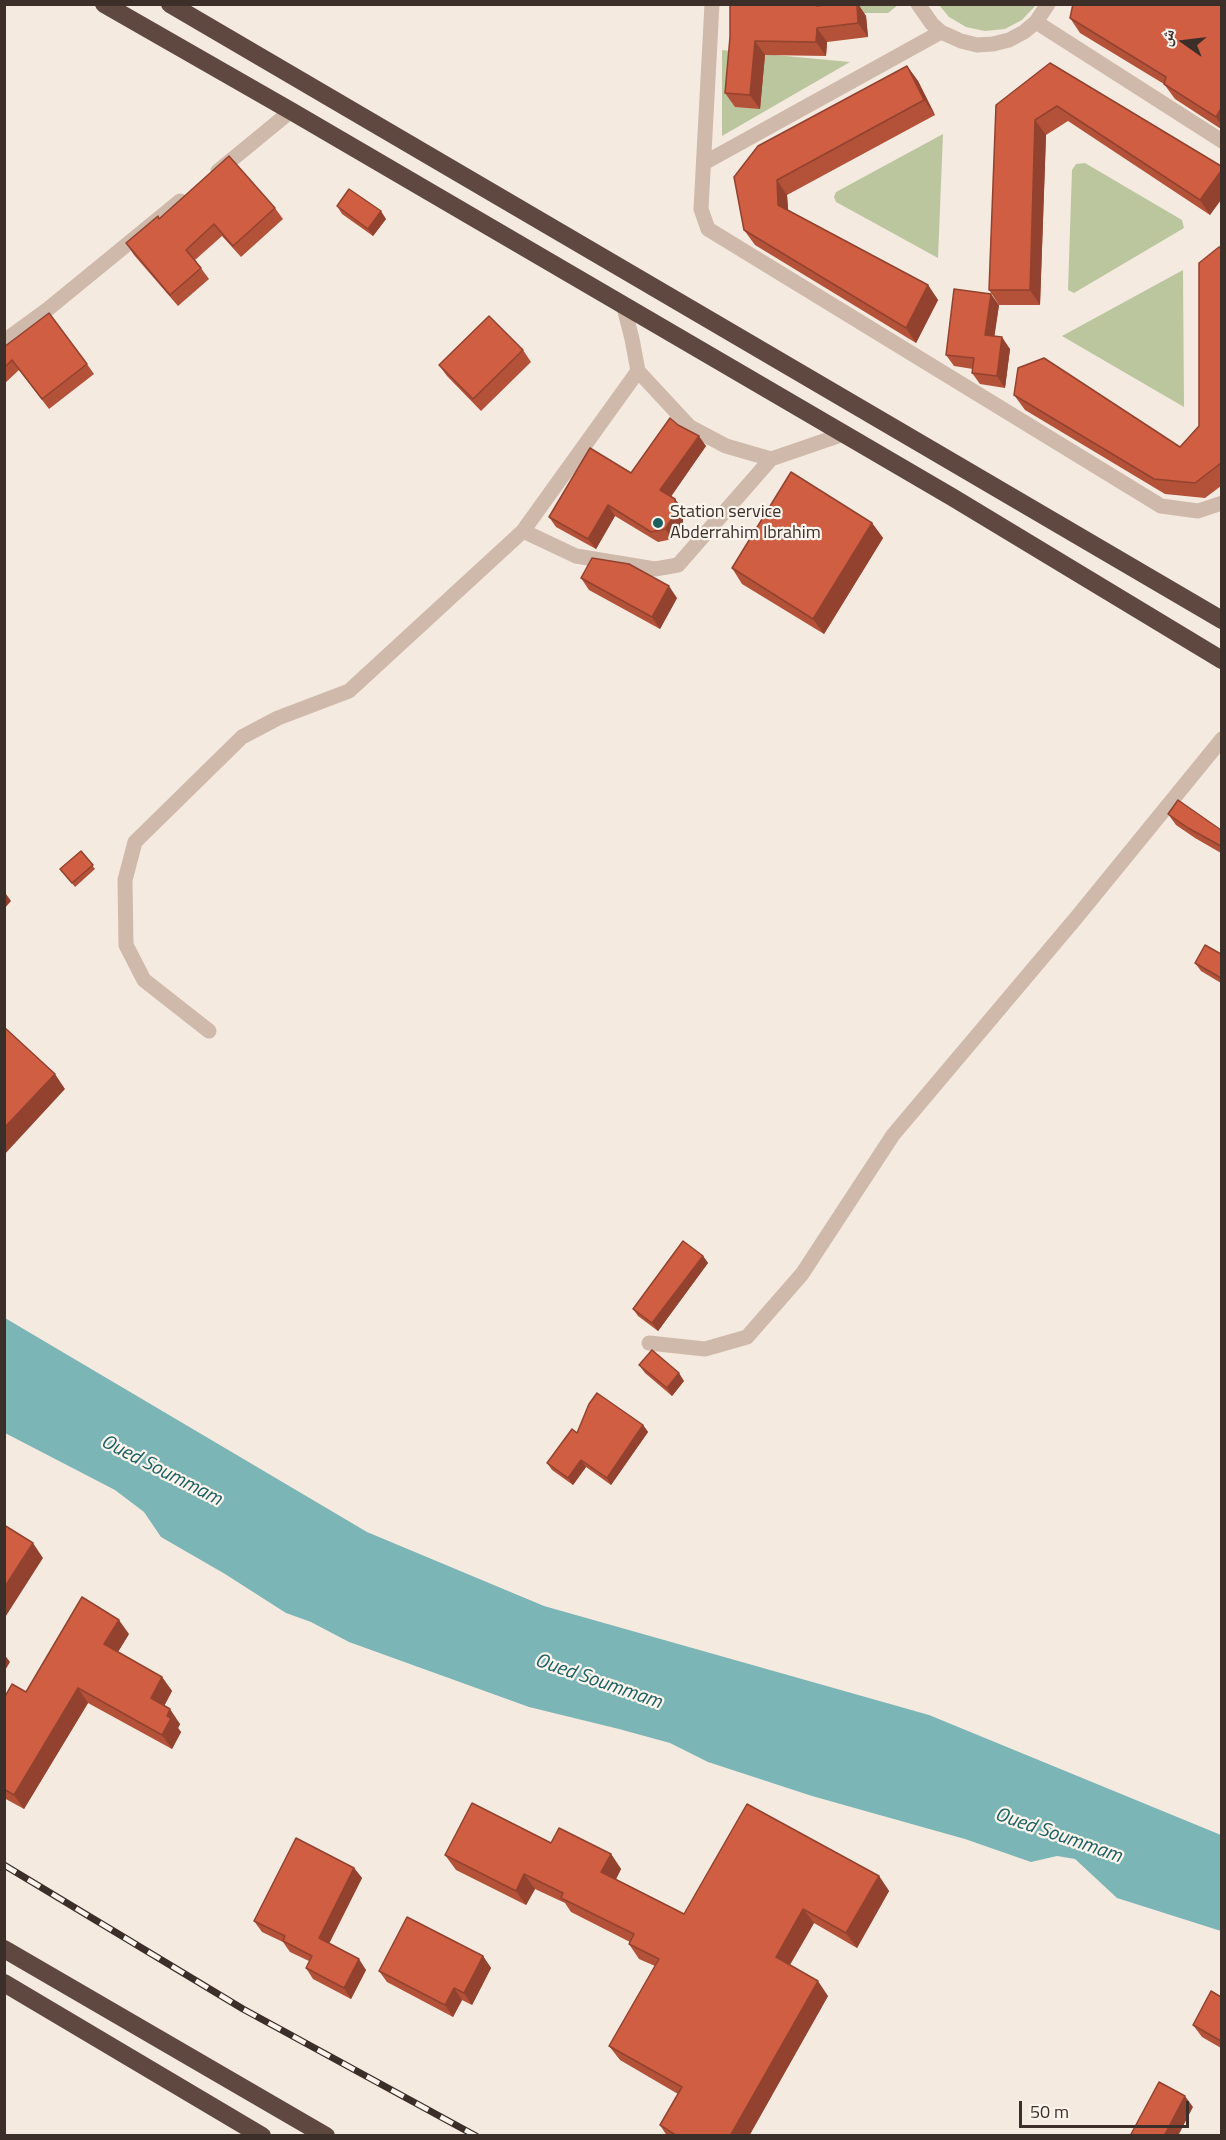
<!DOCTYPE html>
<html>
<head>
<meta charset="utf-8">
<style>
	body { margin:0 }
	#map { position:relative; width:1226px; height:2140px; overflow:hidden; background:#f5eae0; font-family:"Titillium Web","Noto Naskh Arabic",sans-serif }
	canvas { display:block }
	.frame { position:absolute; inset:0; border:6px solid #3c2f2a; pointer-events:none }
	.north { position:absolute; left:1154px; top:12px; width:60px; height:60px; -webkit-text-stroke:4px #fcf4ed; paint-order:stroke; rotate:284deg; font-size:16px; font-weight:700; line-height:24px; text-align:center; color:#3c2f2a }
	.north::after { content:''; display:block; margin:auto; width:21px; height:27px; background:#3c2f2a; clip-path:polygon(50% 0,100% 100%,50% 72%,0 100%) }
	.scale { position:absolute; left:1019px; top:2101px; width:170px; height:27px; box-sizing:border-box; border:3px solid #3c2f2a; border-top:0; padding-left:8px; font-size:18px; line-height:21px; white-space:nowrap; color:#3c2f2a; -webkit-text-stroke:4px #fcf4ed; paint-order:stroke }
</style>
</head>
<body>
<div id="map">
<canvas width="1226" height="2140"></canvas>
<div class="frame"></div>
<div class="north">ش</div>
<div class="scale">50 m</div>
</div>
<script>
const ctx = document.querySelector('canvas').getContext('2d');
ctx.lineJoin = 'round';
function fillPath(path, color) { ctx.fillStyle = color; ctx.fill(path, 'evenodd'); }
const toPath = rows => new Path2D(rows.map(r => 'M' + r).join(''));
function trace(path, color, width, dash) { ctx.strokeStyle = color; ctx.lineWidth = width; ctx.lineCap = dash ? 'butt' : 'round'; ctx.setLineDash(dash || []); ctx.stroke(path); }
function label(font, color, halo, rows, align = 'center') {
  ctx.font = font + ' "Titillium Web",sans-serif'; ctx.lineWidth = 4.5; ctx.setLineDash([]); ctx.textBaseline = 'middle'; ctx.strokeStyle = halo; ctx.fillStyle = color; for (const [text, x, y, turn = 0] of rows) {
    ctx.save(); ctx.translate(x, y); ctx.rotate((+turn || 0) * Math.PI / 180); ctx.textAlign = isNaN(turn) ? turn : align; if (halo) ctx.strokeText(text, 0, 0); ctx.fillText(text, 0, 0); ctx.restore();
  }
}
fillPath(toPath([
	[846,5,898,4,898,5,888,13,846,13],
	[939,5,1036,5,1022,20,1005,29,985,31,966,27,949,17],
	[722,50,850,62,722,136],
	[943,134,938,258,836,202,834,197,836,192],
	[1085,163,1182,220,1184,228,1074,293,1068,290,1072,170,1076,164],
	[1183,270,1184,407,1062,336]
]), '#bbc69e');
fillPath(toPath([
	[5,1318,367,1532,544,1606,929,1715,1221,1835,1221,1931,1117,1898,1075,1859,1057,1856,1031,1862,965,1839,812,1796,708,1762,670,1743,619,1729,529,1707,349,1642,311,1622,286,1613,225,1574,161,1537,144,1512,115,1490,5,1433]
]), '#7bb5b5');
trace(toPath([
	[712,4,701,209,708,229,1161,506,1198,511,1222,503],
	[918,4,932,24,941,32,961,41,977,45,993,44,1009,40,1024,32,1036,22,1048,4],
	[1036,22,1222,141],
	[704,163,941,32],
	[218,171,291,111],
	[623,304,632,339,638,371,690,427,726,446,771,459,844,434],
	[4,341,48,309,180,201],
	[523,531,576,556,655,569,678,565,771,459],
	[209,1031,144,980,126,945,125,880,135,842,242,737,278,718,349,691,523,531,638,371],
	[649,1343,705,1349,747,1337,802,1274,893,1135,1076,918,1222,739]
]), '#cfb9aa', 15);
trace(toPath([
	[104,4,291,111,952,497,1222,660],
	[170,4,1222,620],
	[4,1949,326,2136],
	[4,1983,262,2136]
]), '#5e4840', 18);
const rail = toPath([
	[4,1865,243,2009,476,2136]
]);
trace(rail, '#3c2f2a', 7);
trace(rail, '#fcf4ed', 4.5, [14]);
fillPath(toPath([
	[730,4,858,4,866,16,868,37,827,42,826,56,765,55,760,109,735,107,725,93,730,37],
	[1221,4,1221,129,1175,99,1164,84,1080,33,1070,18],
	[1050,63,1221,166,1210,215,1068,121,1046,135,1040,305,999,305,989,290],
	[907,66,918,81,935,115,787,195,788,210,928,285,938,300,916,343,755,245,744,230,734,177],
	[337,206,386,219,373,236,342,214],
	[275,208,283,219,241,257,222,236,195,260,209,279,178,306,134,255,126,243,159,219],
	[1221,248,1221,486,1205,498,1165,494,1025,410,1014,395,1180,447,1199,426],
	[999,305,994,336,1010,349,1005,388,980,384,972,373,973,369,954,366,946,355],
	[4,347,87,364,94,374,49,409,19,370,4,384],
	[523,350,531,362,481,411,447,376,439,365],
	[678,425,706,446,671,496,683,509,683,525,673,539,658,542,615,516,596,549,556,527,549,517,631,473],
	[872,523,883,538,824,634,742,584,732,568],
	[581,578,677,598,660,629,589,590],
	[1168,814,1221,830,1221,829,1221,853,1195,838,1176,825],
	[81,851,95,869,75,887,60,869],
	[1221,954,1221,983,1201,971,1195,963],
	[703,1256,708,1263,658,1331,638,1316,633,1309],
	[639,1365,684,1381,672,1396,645,1373],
	[643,1425,648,1432,611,1485,586,1467,573,1485,552,1470,547,1463,577,1433],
	[129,1634,118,1652,162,1677,172,1691,164,1706,180,1724,178,1728,181,1732,172,1749,88,1703,24,1809,4,1798,4,1698,26,1692],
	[551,1843,611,1854,621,1869,616,1879,684,1914,879,1876,889,1891,857,1948,814,1923,790,1965,828,1996,749,2136,667,2136,660,2125,678,2094,620,2060,609,2046,655,1966,639,1959,629,1944,630,1942,571,1912,565,1903,535,1889,526,1905,456,1870,445,1855],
	[354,1868,362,1878,329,1944,366,1970,351,1999,313,1979,306,1968,309,1961,290,1952,283,1942,262,1932,254,1921],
	[483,1956,491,1968,472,2005,462,2000,453,2017,387,1982,379,1971],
	[1221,1997,1221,2048,1202,2037,1193,2025]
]), '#b35139');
fillPath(toPath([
	[857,4,858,4,866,16,868,37,858,23],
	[817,28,827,42,826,56,816,42],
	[755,41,765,55,760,109,750,95],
	[907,66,918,81,935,115,924,100],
	[1221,108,1221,125,1216,117],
	[1035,120,1046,135,1040,305,1030,290],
	[1221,171,1221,200,1210,215,1200,200],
	[777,180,787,195,789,220,778,205],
	[381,211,386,219,373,236,368,229],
	[928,285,938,300,916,343,906,328],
	[991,294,999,305,993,346,985,335],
	[1002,337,1010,349,1005,388,997,376],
	[699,436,706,446,668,501,660,490],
	[675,499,683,509,683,525,673,539,665,529],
	[608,505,615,516,596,549,588,539],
	[872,523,883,538,824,634,813,619],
	[669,586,677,598,660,629,652,617],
	[6,894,11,901,4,909,4,895],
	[55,1074,65,1089,4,1155,4,1128],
	[703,1256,708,1263,658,1331,652,1323],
	[679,1373,684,1381,672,1396,667,1388],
	[643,1425,648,1432,611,1485,607,1478],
	[581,1460,586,1467,573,1485,568,1478],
	[33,1543,43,1558,4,1619,4,1588],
	[119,1620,129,1634,114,1658,104,1644],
	[4,1654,10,1662,4,1672],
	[162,1677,172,1691,161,1712,151,1698],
	[78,1688,88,1703,24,1809,14,1795],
	[170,1709,180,1724,178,1728,181,1732,172,1749,162,1735,167,1716],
	[611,1854,621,1869,612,1887,601,1872],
	[354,1868,362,1878,326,1949,319,1938],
	[524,1874,535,1889,526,1905,516,1891],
	[879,1876,889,1891,857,1948,846,1933],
	[803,1909,814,1923,786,1971,776,1957],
	[483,1956,491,1968,472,2005,464,1993],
	[359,1959,366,1970,351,1999,344,1988],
	[818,1981,828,1996,749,2136,730,2136],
	[454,1988,462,2000,453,2017,445,2005],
	[1185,2096,1193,2107,1178,2136,1164,2136]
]), '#92422e');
const building = toPath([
	[730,4,817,4,817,6,829,4,857,4,858,23,817,28,816,42,755,41,750,95,725,93,730,37,730,4],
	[1073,4,1221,4,1221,108,1216,117,1164,84,1166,77,1070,18,1073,4],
	[1050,63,1221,166,1221,171,1200,200,1057,106,1035,120,1030,290,989,290,996,105,1050,63],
	[907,66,924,100,777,180,778,205,928,285,906,328,744,230,734,177,758,146,907,66],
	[229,156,275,208,233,246,214,224,186,250,201,268,170,295,126,243,158,216,159,219,229,156],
	[349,189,381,211,368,229,337,206,349,189],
	[1219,247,1221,248,1221,463,1195,483,1154,479,1014,395,1018,368,1044,358,1180,447,1199,426,1199,263,1219,247],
	[954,289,991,294,985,335,1002,337,997,376,972,373,974,358,946,355,954,289],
	[49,313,87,364,42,399,12,360,4,368,4,347,49,313],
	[489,316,523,350,473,399,439,365,489,316],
	[670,418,678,425,699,436,660,490,675,499,675,514,665,529,651,532,608,505,588,539,549,517,590,448,631,473,670,418],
	[791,472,872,523,813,619,732,568,791,472],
	[592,558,629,564,669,586,652,617,581,578,592,558],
	[1178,800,1221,830,1221,829,1221,846,1188,828,1168,814,1178,800],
	[81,851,93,865,72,883,60,869,81,851],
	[1205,945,1221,954,1221,978,1195,963,1205,945],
	[4,1027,55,1074,4,1128,4,1027],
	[683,1241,703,1256,652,1323,633,1309,683,1241],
	[652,1350,679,1373,667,1388,639,1365,652,1350],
	[597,1393,643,1425,607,1478,581,1460,568,1478,547,1463,572,1429,577,1433,589,1404,597,1393],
	[4,1525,33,1543,4,1588,4,1525],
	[82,1597,119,1620,104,1644,162,1677,151,1698,170,1709,167,1716,171,1718,162,1735,78,1688,14,1795,4,1789,4,1698,12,1684,26,1692,82,1597],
	[472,1803,551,1843,559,1828,611,1854,601,1872,684,1914,747,1804,879,1876,846,1933,803,1909,776,1957,818,1981,730,2136,677,2136,660,2125,682,2087,609,2046,659,1959,629,1944,634,1934,561,1898,563,1893,524,1874,516,1891,445,1855,472,1803],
	[296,1838,354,1868,319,1938,359,1959,344,1988,306,1968,312,1956,283,1941,285,1936,254,1921,296,1838],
	[407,1917,483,1956,464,1993,454,1988,445,2005,379,1971,407,1917],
	[1211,1991,1221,1997,1221,2041,1193,2025,1211,1991],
	[1159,2082,1185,2096,1164,2136,1130,2136,1159,2082]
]);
fillPath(building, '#d05e42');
trace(building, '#92422e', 1.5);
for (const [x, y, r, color] of [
	[658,523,6,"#1b6162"]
]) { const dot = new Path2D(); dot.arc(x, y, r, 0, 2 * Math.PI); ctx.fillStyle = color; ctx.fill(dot); trace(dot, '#fcf4ed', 2); }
label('18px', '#3c2f2a', '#fcf4ed', [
	["Station service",670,513],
	["Abderrahim Ibrahim",670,534]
], 'left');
label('italic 20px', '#1b6162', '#fcf4ed', [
	["Oued Soummam",161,1471,27],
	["Oued Soummam",598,1682,19],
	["Oued Soummam",1058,1836,19]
]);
</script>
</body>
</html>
